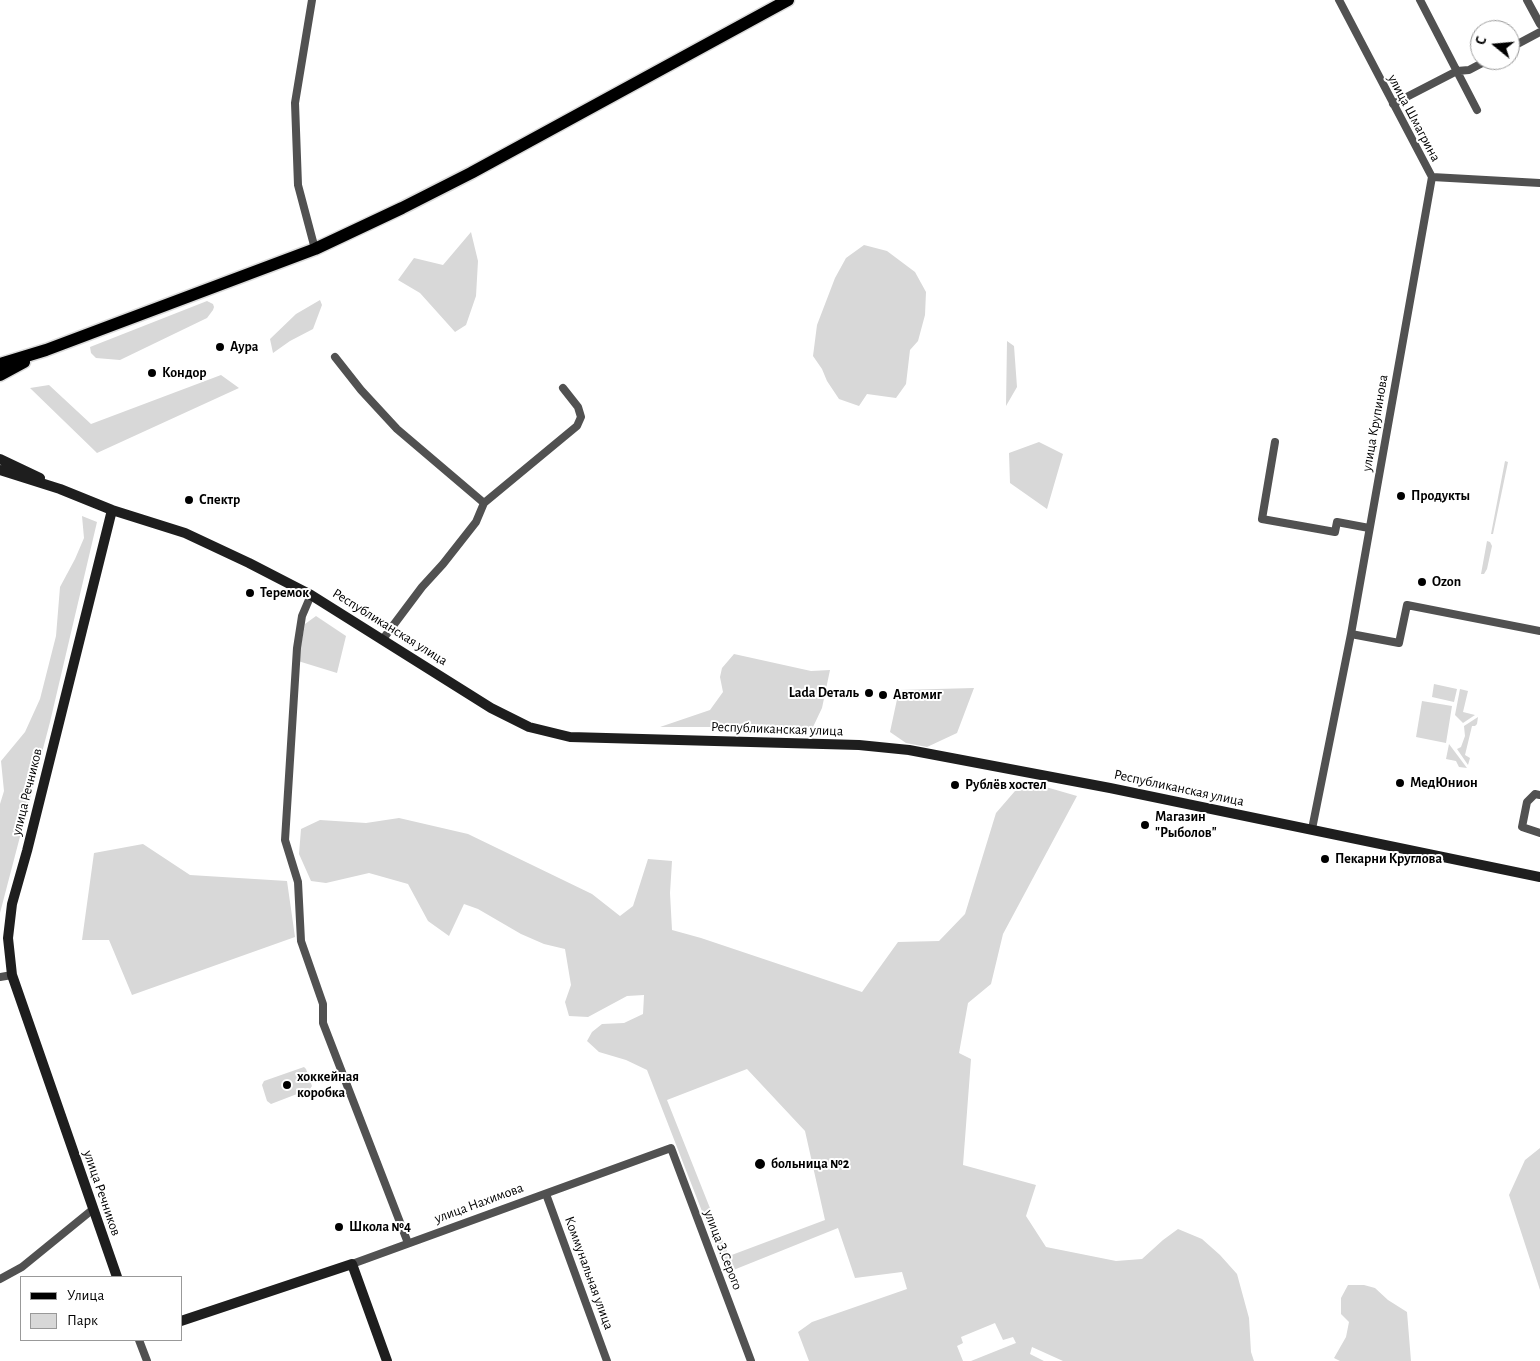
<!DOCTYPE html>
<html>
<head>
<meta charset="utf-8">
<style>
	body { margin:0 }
	#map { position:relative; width:1540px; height:1361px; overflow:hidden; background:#fff; font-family:"Alegreya Sans",sans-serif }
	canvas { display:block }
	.legend { position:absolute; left:20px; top:1276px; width:162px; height:65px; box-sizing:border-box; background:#fff; border:1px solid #999; margin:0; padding:6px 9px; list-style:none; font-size:15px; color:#000 }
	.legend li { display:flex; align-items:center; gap:10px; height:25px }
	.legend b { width:25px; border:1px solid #999 }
	.north { position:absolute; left:1470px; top:20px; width:50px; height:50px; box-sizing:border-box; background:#fff; border:1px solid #999; border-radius:50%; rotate:287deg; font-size:14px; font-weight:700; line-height:20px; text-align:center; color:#000 }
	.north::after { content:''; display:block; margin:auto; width:18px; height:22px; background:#000; clip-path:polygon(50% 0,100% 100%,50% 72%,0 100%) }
</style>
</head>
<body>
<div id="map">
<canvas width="1540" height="1361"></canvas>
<ul class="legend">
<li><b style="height:6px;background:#000"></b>Улица</li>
<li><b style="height:14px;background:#d8d8d8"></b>Парк</li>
</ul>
<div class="north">С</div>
</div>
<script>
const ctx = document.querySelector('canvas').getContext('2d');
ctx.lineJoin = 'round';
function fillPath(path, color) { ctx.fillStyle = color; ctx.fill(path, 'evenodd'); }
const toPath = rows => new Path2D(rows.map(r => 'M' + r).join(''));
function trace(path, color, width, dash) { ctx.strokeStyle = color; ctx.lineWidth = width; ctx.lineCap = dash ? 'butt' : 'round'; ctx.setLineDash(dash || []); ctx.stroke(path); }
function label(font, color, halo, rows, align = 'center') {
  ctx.font = font + ' "Alegreya Sans",sans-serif'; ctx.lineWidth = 4; ctx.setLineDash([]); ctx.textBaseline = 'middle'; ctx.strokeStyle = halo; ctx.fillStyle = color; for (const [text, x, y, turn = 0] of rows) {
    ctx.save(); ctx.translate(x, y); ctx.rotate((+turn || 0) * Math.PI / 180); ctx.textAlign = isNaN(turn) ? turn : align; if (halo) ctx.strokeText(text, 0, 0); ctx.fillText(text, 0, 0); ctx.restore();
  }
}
fillPath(toPath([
	[471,232,478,261,476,296,466,325,455,332,420,293,398,280,414,258,443,265],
	[864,245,887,251,915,272,926,292,925,315,918,341,910,350,906,384,896,398,867,394,859,406,839,399,827,381,822,369,813,356,817,325,835,278,846,258],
	[320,300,322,305,313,329,290,341,273,353,270,339,296,314],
	[207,301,213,304,214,307,213,310,207,318,120,360,96,358,91,353,90,347],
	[1007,341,1014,346,1017,387,1006,406],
	[221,375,239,388,97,453,30,388,49,385,91,424],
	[1039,442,1063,454,1047,509,1010,483,1009,453],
	[1505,461,1508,462,1493,534,1491,534],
	[82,516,97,522,50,722,0,913,0,804,4,791,1,761,25,732,40,699,56,636,60,587,75,559,84,538],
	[1487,541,1490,542,1492,546,1487,569,1484,574,1481,574],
	[316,616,346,636,337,673,298,661,305,624],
	[734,654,811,671,830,670,822,708,813,727,660,727,710,710,723,692,720,677,722,668],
	[1434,684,1457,689,1454,702,1432,697],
	[974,688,957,733,927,747,906,743,890,732,899,690],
	[1460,689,1468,691,1463,712,1475,715,1463,723,1455,715],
	[1422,701,1452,706,1446,743,1416,737],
	[1478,717,1477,724,1475,726,1472,726,1465,755,1470,758,1468,765,1457,749,1461,747,1465,736,1464,726],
	[1449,744,1467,768,1459,767,1456,761,1446,759],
	[1039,785,1077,796,1003,934,991,984,968,1003,959,1053,971,1059,963,1165,1036,1185,1026,1216,1046,1247,1116,1261,1142,1259,1163,1240,1178,1229,1202,1239,1220,1255,1237,1274,1249,1318,1251,1352,1254,1361,1063,1361,1032,1347,1030,1354,1044,1361,971,1361,1016,1343,1013,1337,1003,1340,995,1323,961,1337,963,1343,957,1346,963,1361,809,1361,798,1332,812,1322,907,1289,902,1272,855,1278,838,1228,726,1273,647,1070,626,1060,599,1052,587,1041,592,1032,602,1024,624,1023,643,1014,644,995,627,996,588,1017,569,1016,565,1002,571,985,565,949,544,944,521,934,478,909,464,904,449,936,428,921,408,884,369,873,326,883,311,881,299,854,301,829,320,820,366,823,399,818,468,834,592,894,620,916,633,906,648,859,672,861,670,893,672,930,701,938,862,992,898,942,939,941,965,914,996,813,1015,791],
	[747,1069,805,1131,825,1220,729,1256,667,1100],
	[143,844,190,875,287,881,295,937,132,995,109,940,82,940,94,853],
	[304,1067,306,1069,312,1086,310,1089,271,1104,267,1101,262,1085,264,1081],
	[1540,1148,1540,1290,1509,1195,1525,1160],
	[1348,1285,1364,1285,1375,1288,1388,1300,1407,1312,1411,1361,1340,1361,1334,1358,1346,1337,1349,1322,1341,1314,1341,1298]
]), '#d8d8d8');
const primary = toPath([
	[0,364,46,350,315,249,402,208,471,173,788,0],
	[0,375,24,362]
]);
trace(primary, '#dbdbdb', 15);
trace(toPath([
	[312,0,295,103,298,185,315,249],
	[1339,0,1432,177],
	[1420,0,1477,110],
	[1527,0,1540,24],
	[1510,48,1540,32],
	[1393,104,1457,71,1469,70,1488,60],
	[1432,177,1540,183],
	[335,357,361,390,397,429,484,503],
	[1275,442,1262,519,1335,532,1337,522,1369,528],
	[311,595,302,616,297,648,285,840,298,882,301,941,323,1004,323,1023,408,1243],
	[1351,634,1399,643,1407,605,1540,631],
	[383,639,422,587,443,564,476,522,484,503,577,426,581,417,578,407,563,388],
	[1540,795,1535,794,1527,802,1522,827,1540,833],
	[1312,829,1351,634,1432,177],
	[0,977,12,975],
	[546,1194,607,1361],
	[352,1264,671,1148,751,1361],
	[0,1279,22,1267,92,1210],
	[139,1340,147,1361]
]), '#515151', 8);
trace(toPath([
	[0,459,40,478],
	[0,470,60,489,112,510,185,533,249,563,311,595,491,708,529,727,570,737,859,745,909,750,1110,788,1540,877],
	[112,510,27,851,12,904,8,938,12,975,117,1277],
	[181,1321,352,1264,387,1361]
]), '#1e1e1e', 10);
trace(primary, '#000', 12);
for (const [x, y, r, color] of [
	[220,347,5,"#000"],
	[152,373,5,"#000"],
	[1401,496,5,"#000"],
	[189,500,5,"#000"],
	[1422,582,5,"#000"],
	[250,593,5,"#000"],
	[869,693,5,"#000"],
	[883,695,5,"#000"],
	[1400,783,5,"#000"],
	[955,785,5,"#000"],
	[1145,825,5,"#000"],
	[1325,859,5,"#000"],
	[287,1085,5,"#000"],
	[760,1164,6,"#000"],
	[339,1227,5,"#000"]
]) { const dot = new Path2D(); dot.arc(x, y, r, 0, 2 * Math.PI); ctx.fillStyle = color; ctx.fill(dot); trace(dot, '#fff', 2); }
label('14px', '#000', '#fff', [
	["улица Шмагрина",1414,118,62],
	["улица Крупинова",1375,423,-80],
	["Республиканская улица",390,627,32],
	["Республиканская улица",777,729,2],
	["Республиканская улица",1179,788,12],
	["улица Речников",27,792,-76],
	["улица Речников",102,1193,71],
	["улица Нахимова",479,1203,-20],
	["улица З.Серого",723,1250,69],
	["Коммунальная улица",589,1273,70]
]);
label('bold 14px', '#000', '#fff', [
	["Аура",230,347],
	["Кондор",162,373],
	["Продукты",1411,496],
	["Спектр",199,500],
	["Ozon",1432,582],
	["Теремок",260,593],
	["Lada Dеталь",859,693,"right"],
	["Автомиг",893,695],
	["МедЮнион",1410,783],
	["Рублёв хостел",965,785],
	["Магазин",1155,817],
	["\"Рыболов\"",1155,833],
	["Пекарни Круглова",1335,859],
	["хоккейная",297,1077],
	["коробка",297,1093],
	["больница №2",771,1164],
	["Школа №4",349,1227]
], 'left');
</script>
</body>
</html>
